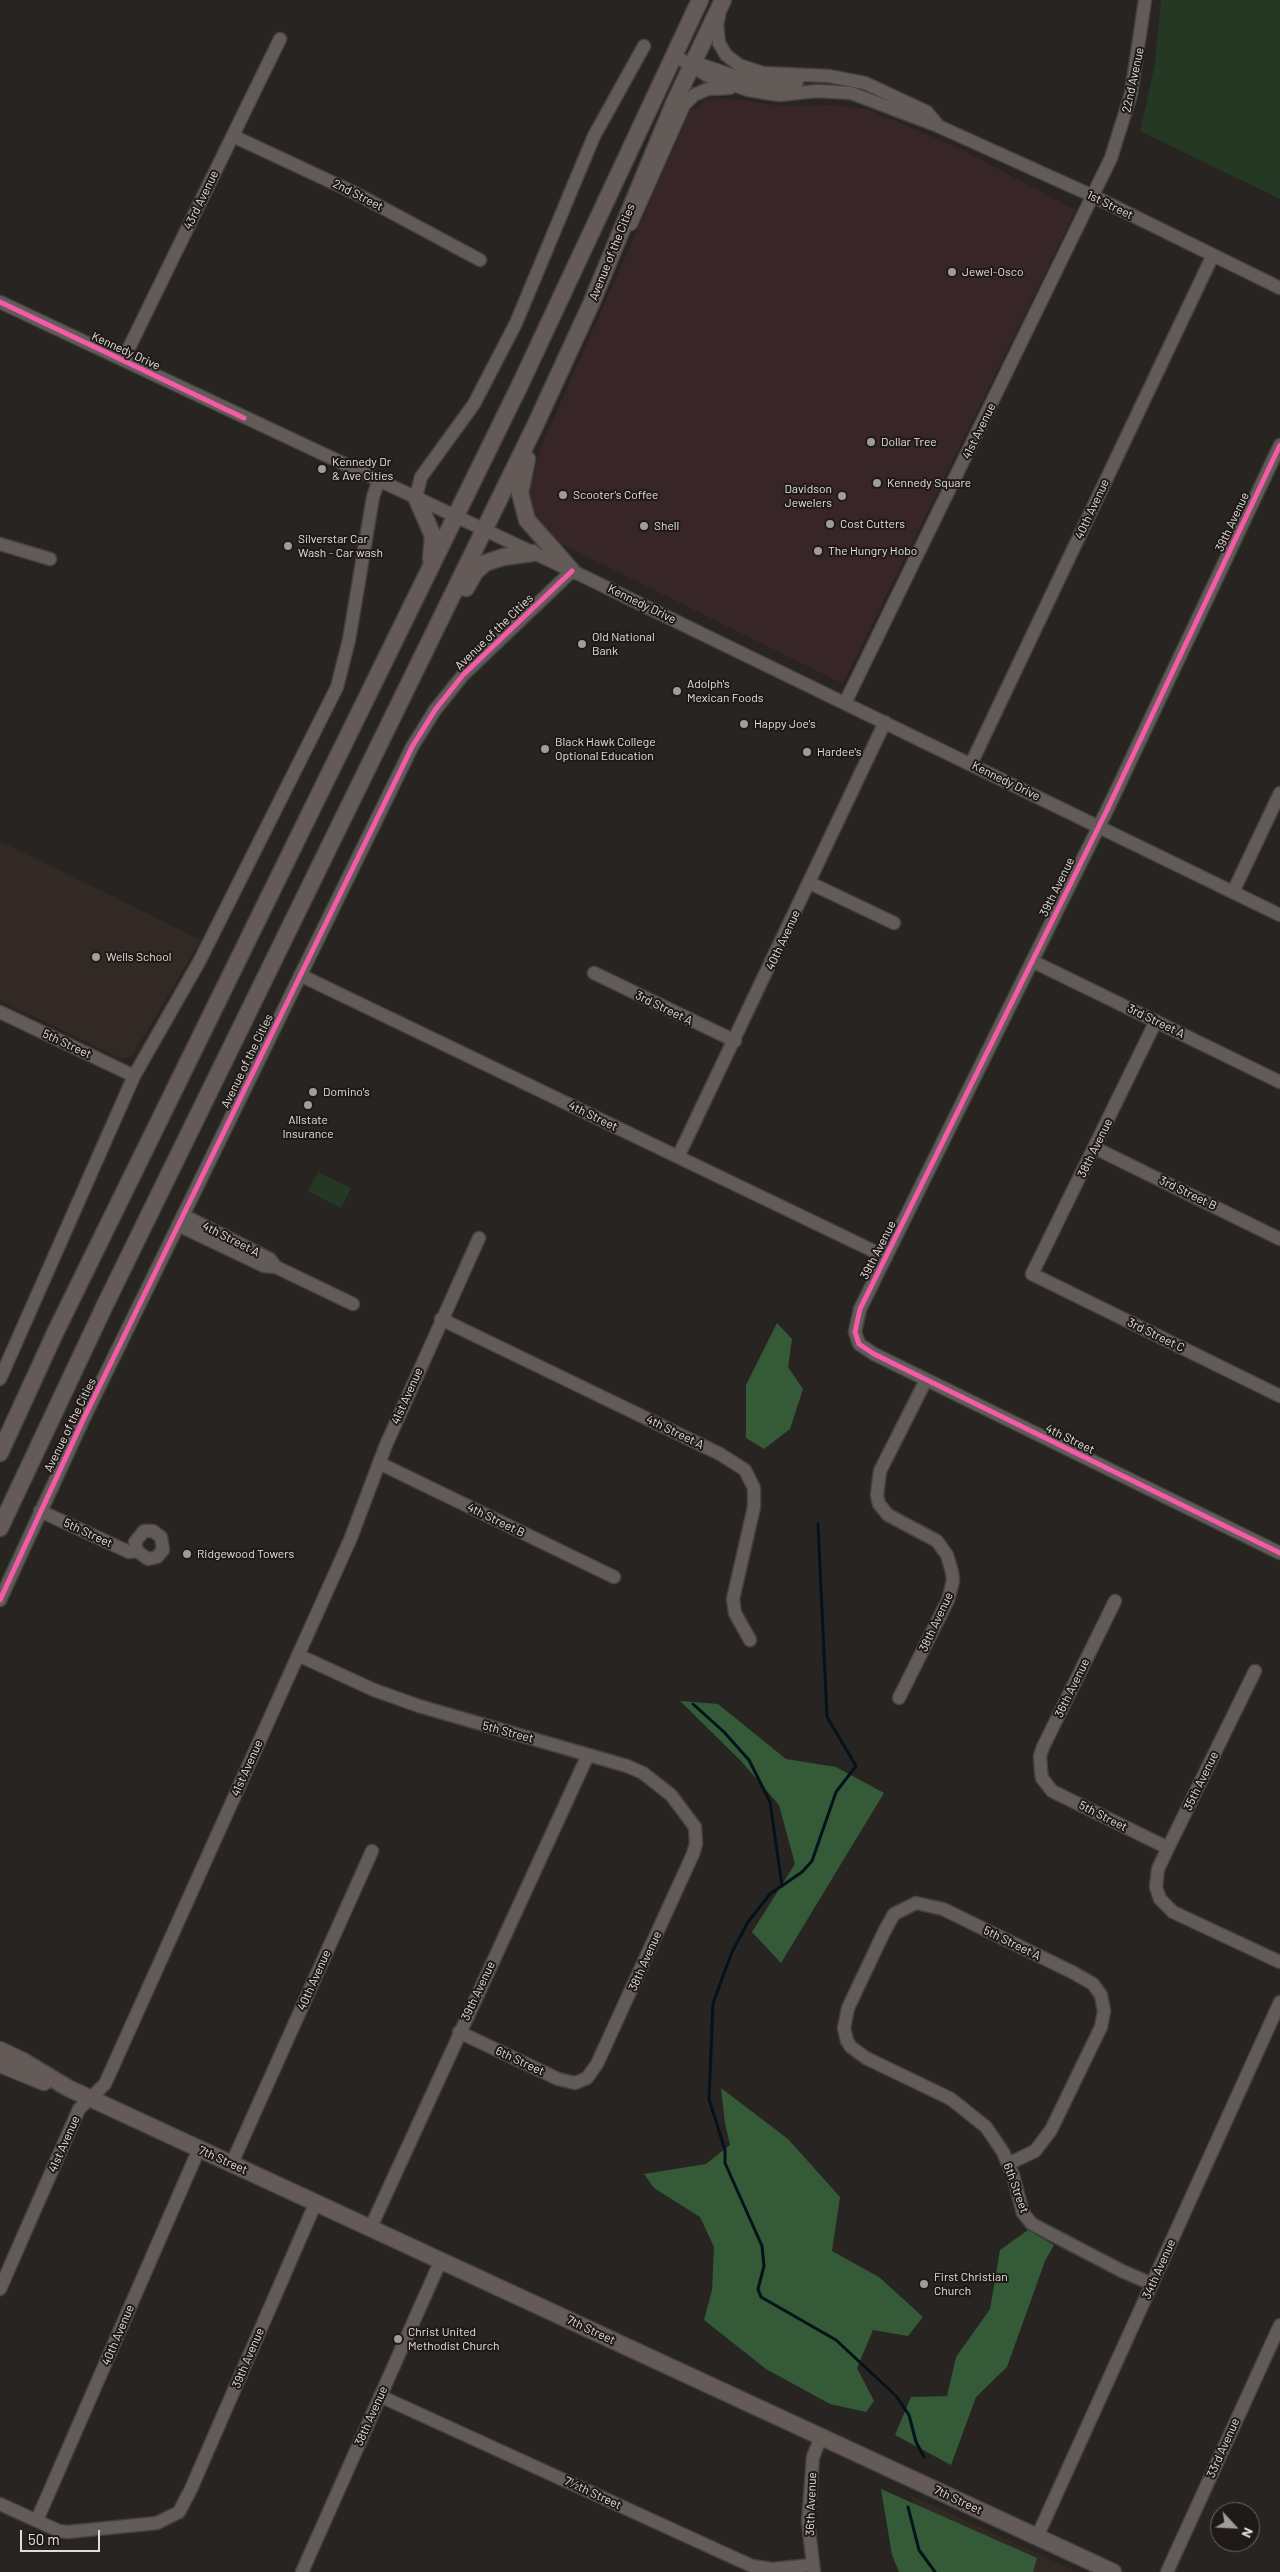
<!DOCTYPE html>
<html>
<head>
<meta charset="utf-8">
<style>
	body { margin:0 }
	#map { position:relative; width:1280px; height:2572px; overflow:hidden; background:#272422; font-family:Barlow,sans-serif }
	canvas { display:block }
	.north { position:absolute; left:1210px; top:2502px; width:50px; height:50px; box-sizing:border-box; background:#1f1917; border:1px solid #6d6765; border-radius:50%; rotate:115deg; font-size:14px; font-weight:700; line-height:20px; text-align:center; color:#e1dddb }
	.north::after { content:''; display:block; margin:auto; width:18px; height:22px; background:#a09c9a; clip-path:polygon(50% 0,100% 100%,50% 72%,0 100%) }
	.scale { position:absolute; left:20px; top:2530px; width:80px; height:22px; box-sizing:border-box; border:2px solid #e1dddb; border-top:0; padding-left:6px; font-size:15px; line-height:18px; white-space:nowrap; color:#e1dddb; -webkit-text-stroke:4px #1f1917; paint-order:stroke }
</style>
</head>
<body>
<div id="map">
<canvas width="1280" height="2572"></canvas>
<div class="north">N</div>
<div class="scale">50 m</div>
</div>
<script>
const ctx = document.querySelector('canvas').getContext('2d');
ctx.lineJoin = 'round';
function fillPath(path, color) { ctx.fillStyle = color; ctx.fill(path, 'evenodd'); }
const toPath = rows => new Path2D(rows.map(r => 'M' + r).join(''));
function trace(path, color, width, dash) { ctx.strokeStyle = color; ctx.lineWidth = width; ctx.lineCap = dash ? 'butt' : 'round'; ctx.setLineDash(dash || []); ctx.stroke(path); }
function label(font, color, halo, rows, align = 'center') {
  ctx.font = font + ' Barlow,sans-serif'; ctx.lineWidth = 4; ctx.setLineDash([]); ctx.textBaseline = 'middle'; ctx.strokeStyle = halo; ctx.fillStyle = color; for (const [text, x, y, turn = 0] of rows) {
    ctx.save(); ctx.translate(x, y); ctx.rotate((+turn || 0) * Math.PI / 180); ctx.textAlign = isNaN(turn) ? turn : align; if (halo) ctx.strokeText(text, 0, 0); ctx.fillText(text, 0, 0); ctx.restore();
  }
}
fillPath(toPath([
	[709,98,743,100,781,106,835,105,867,109,959,148,1076,210,843,684,559,543,537,522,528,494,541,447,690,111]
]), '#372527');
fillPath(toPath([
	[0,841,201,940,132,1056,122,1059,0,1000],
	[910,2495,1077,2572,936,2572]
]), '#332924');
fillPath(toPath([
	[1161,0,1280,0,1280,199,1140,131,1155,64],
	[318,1172,351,1188,341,1208,308,1191]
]), '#243824');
fillPath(toPath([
	[777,1323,792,1339,788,1367,803,1389,790,1429,764,1449,746,1438,746,1385],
	[680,1701,718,1704,786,1759,836,1767,884,1793,781,1963,752,1932,795,1864,779,1805,741,1761],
	[721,2088,788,2139,840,2197,832,2251,879,2277,923,2317,908,2336,873,2330,857,2368,874,2401,866,2412,830,2404,766,2369,704,2320,712,2290,714,2247,700,2217,654,2188,644,2174,706,2164,730,2145,725,2123],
	[1028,2230,1054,2245,1045,2261,1007,2367,976,2397,951,2465,895,2435,911,2397,947,2396,956,2357,990,2309,1000,2250],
	[881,2489,1037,2558,1033,2572,899,2572,892,2555]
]), '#345a37');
trace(toPath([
	[818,1524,827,1717,856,1766,836,1792,812,1861,802,1872,770,1894,748,1922,732,1952,713,2003,709,2099,725,2150,725,2163,762,2246,764,2266,758,2289,761,2297,836,2340,894,2394],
	[693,1704,724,1732,749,1760,770,1802,782,1886],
	[896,2396,909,2415,916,2442,924,2457],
	[908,2507,919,2550,935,2572]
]), '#04131b', 3);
const minor = toPath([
	[719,16,717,24,719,43,726,55,739,65,763,73,829,76,865,83,927,112,937,124],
	[674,55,708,76,748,90,779,95,817,91,851,93,938,126,1093,196,1280,288],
	[696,63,755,83,766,85,797,82],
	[233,136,355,193,480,260],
	[631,224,684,105,694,95,708,89,730,88],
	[0,302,587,578,1280,915],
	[123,360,280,39],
	[1280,445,1108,808,860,1309,855,1332,859,1344,874,1354,1280,1553],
	[416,497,421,477,474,404,516,323,594,136,644,46],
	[0,544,50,559],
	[845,703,1111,158,1131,94,1145,0],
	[971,764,1213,255],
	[810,883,894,923],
	[1233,892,1280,793],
	[1032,961,1280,1082],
	[594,973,735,1041],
	[300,975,886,1257],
	[0,1012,134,1076],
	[1156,1021,1032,1274,1280,1396],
	[1095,1148,1280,1239],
	[678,1157,885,722],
	[178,1225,264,1266,276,1267,270,1259,183,1215],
	[276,1267,353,1304],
	[441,1319,720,1454,745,1470,754,1488,754,1507,733,1599,735,1613,750,1640],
	[0,1379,134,1076,199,962,337,687,349,640,373,497,379,480],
	[379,1463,614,1577],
	[40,1511,129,1552,137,1551,148,1559,157,1557,163,1550,161,1537,153,1531,144,1531,135,1542,137,1551],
	[0,1600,84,1418,412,747,435,710,463,675,572,571],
	[1115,1601,1043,1747,1040,1756,1041,1771,1042,1778,1052,1791,1168,1848],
	[298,1655,374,1690,419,1706,627,1766,643,1773,671,1795,695,1827,696,1844,693,1854,597,2064,587,2078,575,2083,558,2079,459,2032],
	[1255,1671,1168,1848,1158,1869,1156,1887,1160,1899,1173,1912,1280,1962],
	[899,1698,948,1600,953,1581,952,1572,947,1555,937,1541,888,1515,879,1504,877,1495,880,1471,926,1380],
	[232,2163,372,1851],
	[1008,2164,1035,2151,1051,2130,1101,2027,1104,2011,1101,1995,1093,1984,1074,1973,943,1909,916,1903,894,1914,884,1932,848,2008,844,2028,847,2041,851,2047,866,2058,951,2099,986,2127,1003,2152,1008,2164,1013,2175,1023,2213,1032,2224,1122,2271,1152,2284],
	[370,2229,588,1755],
	[0,2289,79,2109,105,2084,350,1540,386,1445,479,1238],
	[380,2396,752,2566,772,2569,812,2565],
	[0,2504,59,2531,67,2532,157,2523,179,2512,191,2489,316,2202],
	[37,2520,199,2149],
	[1037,2537,1280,2002],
	[302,2572,441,2260],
	[814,2572,808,2522,813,2457,821,2437],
	[1167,2572,1280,2325]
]);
const major = toPath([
	[527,459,520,493,527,520,572,571],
	[416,497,433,536,431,559],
	[466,588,475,572,485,563,503,557,533,553],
	[0,1453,55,1333,519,387,700,0],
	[0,1528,105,1305,534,428,591,304,675,101,723,0],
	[0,2050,23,2061,68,2088,1113,2572],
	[0,2064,44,2082]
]);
trace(minor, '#444240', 15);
trace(major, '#444240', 19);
trace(minor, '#635b58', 12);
trace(major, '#645b58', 16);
trace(toPath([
	[0,302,244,418],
	[1280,445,1108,808,860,1309,855,1332,859,1344,874,1354,1280,1553],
	[0,1600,84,1418,412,747,435,710,463,675,572,571]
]), '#f35aa7', 5);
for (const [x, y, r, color] of [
	[952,272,5,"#a09c9a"],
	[871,442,5,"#a09c9a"],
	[322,469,5,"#a09c9a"],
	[877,483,5,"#a09c9a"],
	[563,495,5,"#a09c9a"],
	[842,496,5,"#a09c9a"],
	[830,524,5,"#a09c9a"],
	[644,526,5,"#a09c9a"],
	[288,546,5,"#a09c9a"],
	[818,551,5,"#a09c9a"],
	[582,644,5,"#a09c9a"],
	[677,691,5,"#a09c9a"],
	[744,724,5,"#a09c9a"],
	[545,749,5,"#a09c9a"],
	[807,752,5,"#a09c9a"],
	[96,957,5,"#a09c9a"],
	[313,1092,5,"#a09c9a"],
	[308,1105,5,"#a09c9a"],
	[187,1554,5,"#a09c9a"],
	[924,2284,5,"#a09c9a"],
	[398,2339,5,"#a09c9a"]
]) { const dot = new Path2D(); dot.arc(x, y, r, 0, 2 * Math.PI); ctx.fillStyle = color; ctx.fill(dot); trace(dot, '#1f1917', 2); }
label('12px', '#e1dddb', '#1f1917', [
	["22nd Avenue",1133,80,-78],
	["2nd Street",358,195,27],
	["43rd Avenue",201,200,-64],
	["1st Street",1110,205,26],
	["Avenue of the Cities",612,252,-68],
	["Kennedy Drive",126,351,25],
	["41st Avenue",979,431,-64],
	["40th Avenue",1092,509,-65],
	["39th Avenue",1232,522,-65],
	["Kennedy Drive",642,604,26],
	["Avenue of the Cities",494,632,-44],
	["Kennedy Drive",1006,781,26],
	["39th Avenue",1057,887,-64],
	["40th Avenue",783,940,-65],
	["3rd Street A",664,1008,26],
	["3rd Street A",1156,1021,26],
	["5th Street",67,1044,25],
	["Avenue of the Cities",247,1061,-64],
	["4th Street",593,1116,26],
	["38th Avenue",1095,1148,-64],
	["3rd Street B",1188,1193,26],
	["4th Street A",231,1239,27],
	["39th Avenue",878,1250,-63],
	["3rd Street C",1156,1335,26],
	["41st Avenue",407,1396,-66],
	["Avenue of the Cities",70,1425,-64],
	["4th Street A",675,1432,26],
	["4th Street",1070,1439,26],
	["4th Street B",496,1520,26],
	["5th Street",88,1533,25],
	["38th Avenue",936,1622,-65],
	["36th Avenue",1072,1688,-64],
	["5th Street",508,1732,15],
	["41st Avenue",247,1768,-66],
	["35th Avenue",1201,1781,-64],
	["5th Street",1103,1816,27],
	["5th Street A",1012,1943,26],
	["38th Avenue",645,1961,-66],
	["40th Avenue",314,1980,-66],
	["39th Avenue",478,1991,-65],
	["6th Street",520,2061,25],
	["41st Avenue",64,2144,-66],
	["7th Street",223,2160,24],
	["6th Street",1016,2188,70],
	["34th Avenue",1159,2269,-66],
	["7th Street",591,2330,25],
	["40th Avenue",118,2335,-67],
	["39th Avenue",248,2358,-67],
	["38th Avenue",371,2416,-66],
	["33rd Avenue",1223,2448,-66],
	["7½th Street",593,2493,25],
	["7th Street",958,2500,25],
	["36th Avenue",811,2504,-88]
]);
label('12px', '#e1dddb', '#1f1917', [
	["Jewel-Osco",962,272],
	["Dollar Tree",881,442],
	["Kennedy Dr",332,462],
	["& Ave Cities",332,476],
	["Kennedy Square",887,483],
	["Davidson",832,489,"right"],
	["Jewelers",832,503,"right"],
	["Scooter's Coffee",573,495],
	["Cost Cutters",840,524],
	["Shell",654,526],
	["Silverstar Car",298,539],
	["Wash - Car wash",298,553],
	["The Hungry Hobo",828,551],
	["Old National",592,637],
	["Bank",592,651],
	["Adolph's",687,684],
	["Mexican Foods",687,698],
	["Happy Joe's",754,724],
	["Black Hawk College",555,742],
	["Optional Education",555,756],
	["Hardee's",817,752],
	["Wells School",106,957],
	["Domino's",323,1092],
	["Allstate",308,1120,"center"],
	["Insurance",308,1134,"center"],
	["Ridgewood Towers",197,1554],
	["First Christian",934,2277],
	["Church",934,2291],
	["Christ United",408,2332],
	["Methodist Church",408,2346]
], 'left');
</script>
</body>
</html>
